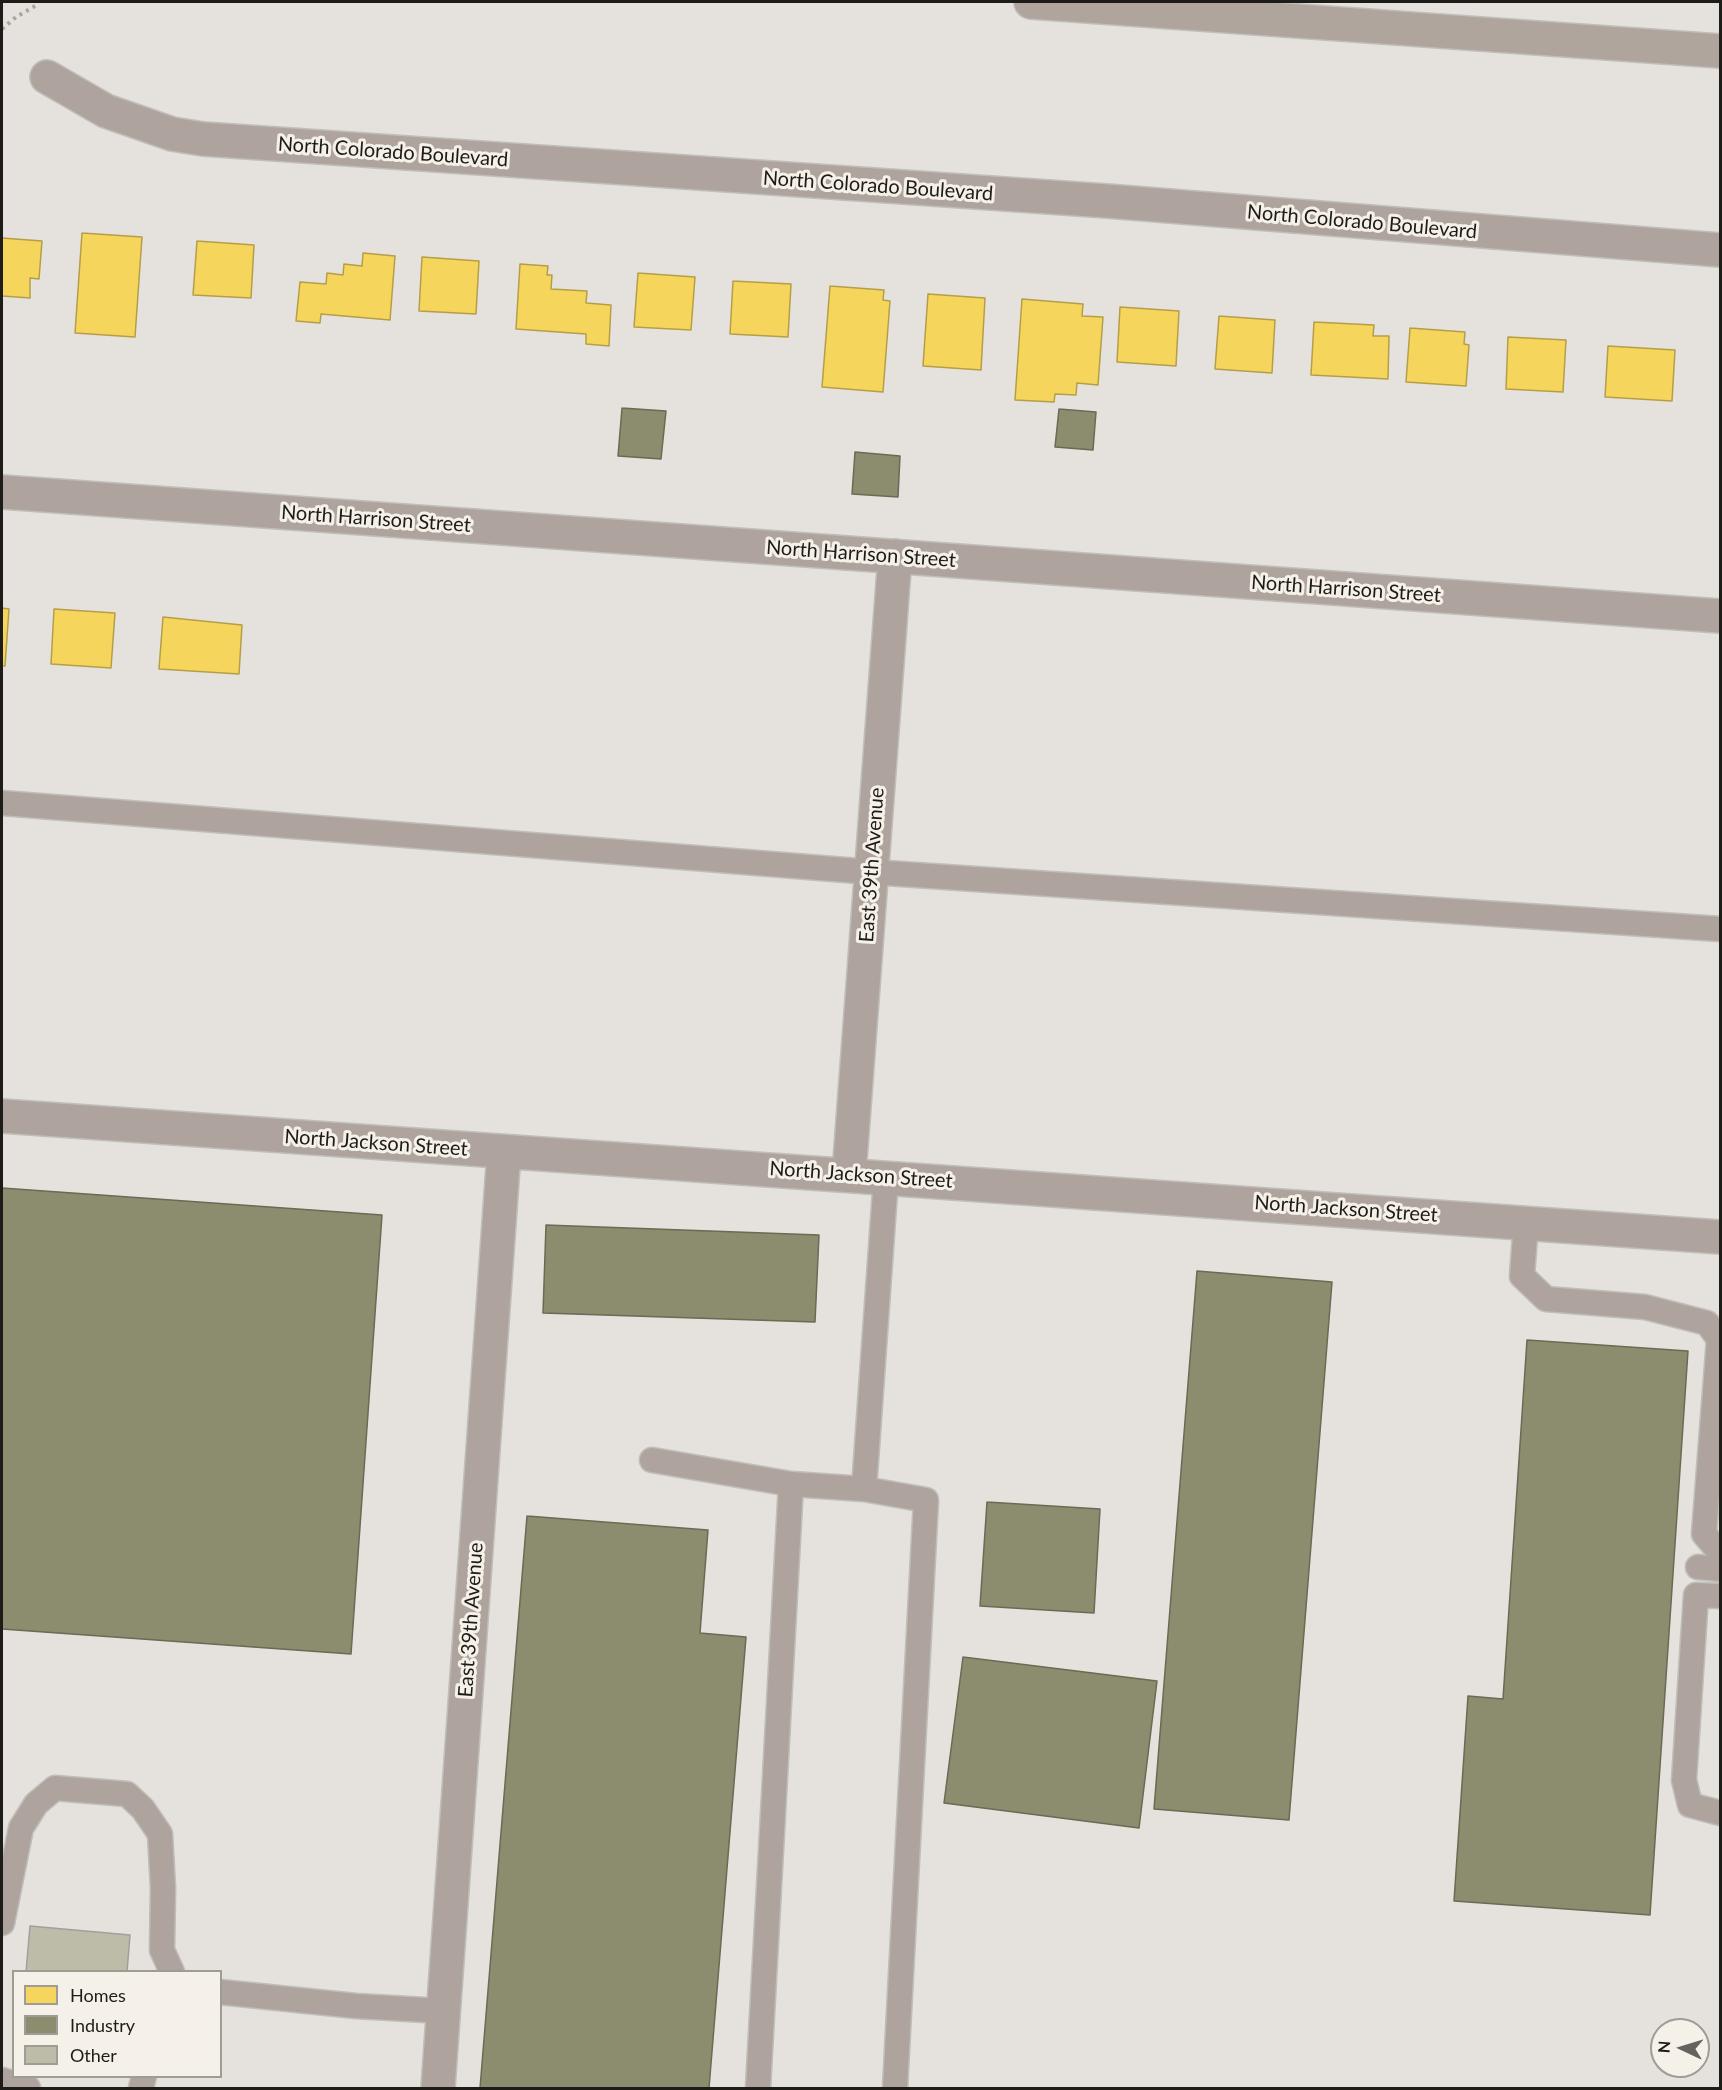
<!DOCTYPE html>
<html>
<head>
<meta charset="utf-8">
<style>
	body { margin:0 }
	#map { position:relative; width:1722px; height:2090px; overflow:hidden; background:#e5e2de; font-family:Lato,sans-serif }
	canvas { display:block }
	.frame { position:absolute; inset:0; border:3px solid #1e1c19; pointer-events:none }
	.legend { position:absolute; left:12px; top:1970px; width:210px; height:108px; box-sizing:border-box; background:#f5f1e8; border:2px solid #9f9c95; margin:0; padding:8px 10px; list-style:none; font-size:18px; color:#1e1c19 }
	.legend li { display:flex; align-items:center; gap:12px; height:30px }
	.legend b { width:30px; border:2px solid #9f9c95 }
	.north { position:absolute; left:1650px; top:2018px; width:60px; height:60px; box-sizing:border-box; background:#f5f1e8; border:2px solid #9f9c95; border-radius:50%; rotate:274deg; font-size:16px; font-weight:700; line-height:24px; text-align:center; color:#1e1c19 }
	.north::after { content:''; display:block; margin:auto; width:21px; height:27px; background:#64615e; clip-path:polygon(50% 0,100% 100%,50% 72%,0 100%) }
</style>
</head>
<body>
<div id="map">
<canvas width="1722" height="2090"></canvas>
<div class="frame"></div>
<ul class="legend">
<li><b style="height:16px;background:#f6d55c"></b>Homes</li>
<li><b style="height:16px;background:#8c8c6e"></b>Industry</li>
<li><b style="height:16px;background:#bcbca8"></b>Other</li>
</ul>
<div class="north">N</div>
</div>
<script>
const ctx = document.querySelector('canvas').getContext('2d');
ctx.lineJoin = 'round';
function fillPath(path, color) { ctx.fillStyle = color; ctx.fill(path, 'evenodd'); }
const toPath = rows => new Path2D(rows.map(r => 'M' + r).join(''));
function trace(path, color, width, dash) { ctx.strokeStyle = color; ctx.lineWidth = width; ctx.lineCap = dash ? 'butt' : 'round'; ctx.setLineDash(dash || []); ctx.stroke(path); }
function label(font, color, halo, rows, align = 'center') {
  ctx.font = font + ' Lato,sans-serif'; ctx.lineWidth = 6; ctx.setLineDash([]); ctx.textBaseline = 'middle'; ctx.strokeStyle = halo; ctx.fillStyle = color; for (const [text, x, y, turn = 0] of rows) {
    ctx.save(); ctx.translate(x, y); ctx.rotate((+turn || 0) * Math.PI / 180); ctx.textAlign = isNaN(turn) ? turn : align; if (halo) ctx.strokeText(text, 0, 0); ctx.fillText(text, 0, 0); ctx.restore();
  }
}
const homes = toPath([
	[82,233,142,237,135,337,75,333,82,233],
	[2,238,42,241,39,279,30,278,30,298,2,296,2,238],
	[197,241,254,245,251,298,193,295,197,241],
	[363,253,395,256,390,320,321,314,320,323,296,321,300,282,326,284,327,273,343,275,344,264,362,266,363,253],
	[422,257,479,261,476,314,419,311,422,257],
	[520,264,548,266,547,275,552,275,551,289,587,291,586,303,611,305,609,346,586,344,586,334,516,329,520,264],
	[638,273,695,277,691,330,634,327,638,273],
	[733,281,791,284,788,337,730,334,733,281],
	[830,286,884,290,883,300,890,301,883,392,822,387,830,286],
	[928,294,985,298,981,370,923,366,928,294],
	[1022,299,1083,304,1082,316,1103,317,1098,385,1077,383,1076,395,1055,394,1054,402,1015,400,1022,299],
	[1120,307,1179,311,1176,366,1117,362,1120,307],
	[1219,316,1275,320,1272,373,1215,369,1219,316],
	[1314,322,1374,325,1373,336,1389,336,1388,379,1311,375,1314,322],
	[1410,328,1465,332,1464,344,1469,345,1466,386,1406,382,1410,328],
	[1508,337,1566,340,1563,392,1506,389,1508,337],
	[1608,346,1675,350,1672,401,1605,397,1608,346],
	[2,608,9,609,5,666,2,666,2,608],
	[54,609,115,613,111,668,51,664,54,609],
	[163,617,242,625,239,674,159,669,163,617]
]);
fillPath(homes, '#f6d55c');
trace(homes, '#b59e48', 1.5);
const industry = toPath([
	[622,408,666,411,661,459,618,456,622,408],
	[1059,409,1096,412,1093,450,1055,447,1059,409],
	[855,452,900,456,898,497,852,494,855,452],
	[2,1188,382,1215,351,1654,2,1629,2,1188],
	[546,1225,819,1235,815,1322,543,1313,546,1225],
	[1197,1271,1332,1282,1289,1820,1154,1809,1197,1271],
	[1527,1340,1688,1351,1650,1915,1454,1901,1468,1696,1503,1699,1527,1340],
	[987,1502,1100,1509,1094,1613,980,1606,987,1502],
	[527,1516,708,1530,700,1633,746,1637,709,2088,480,2088,527,1516],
	[963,1657,1157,1681,1139,1828,944,1803,963,1657]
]);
fillPath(industry, '#8c8c6e');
trace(industry, '#6b6a54', 1.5);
const building = toPath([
	[30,1926,130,1935,127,1972,26,1972,30,1926]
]);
fillPath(building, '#bcbca8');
trace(building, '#a19f9d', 1.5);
const service = toPath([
	[2,803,871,872,1720,929],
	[1526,1222,1522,1276,1546,1299,1645,1307,1707,1323,1719,1339,1704,1534,1716,1548,1720,1549],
	[652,1460,791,1484],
	[864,1489,926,1500,895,2088],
	[1698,1567,1720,1569],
	[1720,1596,1696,1595,1684,1780,1690,1805,1720,1813],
	[2,1923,21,1828,36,1804,55,1788,127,1794,143,1809,160,1834,163,1888,162,1950,172,1972],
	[220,1992,356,2006,443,2011],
	[2,2080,28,2088],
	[141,2088,144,2076],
	[758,2088,791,1484,864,1489,886,1177]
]);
const minor = toPath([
	[47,77,106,111,172,134,203,139,1107,201,1720,250],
	[2,492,1720,616],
	[2,1116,1720,1237],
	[849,1174,895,556],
	[438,2088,504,1152]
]);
const primary = toPath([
	[1031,2,1720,51]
]);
trace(service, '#c0bebb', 27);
trace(minor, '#c0bebb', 36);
trace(primary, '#c0bebb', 36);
trace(toPath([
	[2,29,16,17,37,5]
]), '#aba59f', 4, [3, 4.5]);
trace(service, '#afa49d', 24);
trace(minor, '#afa49d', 33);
trace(primary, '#afa59d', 33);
label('20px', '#1e1c19', '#f5f1e8', [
	["North Colorado Boulevard",393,152,4],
	["North Colorado Boulevard",878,186,4],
	["North Colorado Boulevard",1362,222,5],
	["North Harrison Street",376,519,4],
	["North Harrison Street",861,554,4],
	["North Harrison Street",1346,589,4],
	["East 39th Avenue",872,865,-86],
	["North Jackson Street",376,1143,4],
	["North Jackson Street",861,1175,4],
	["North Jackson Street",1346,1209,4],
	["East 39th Avenue",471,1620,-86]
]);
</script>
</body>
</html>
